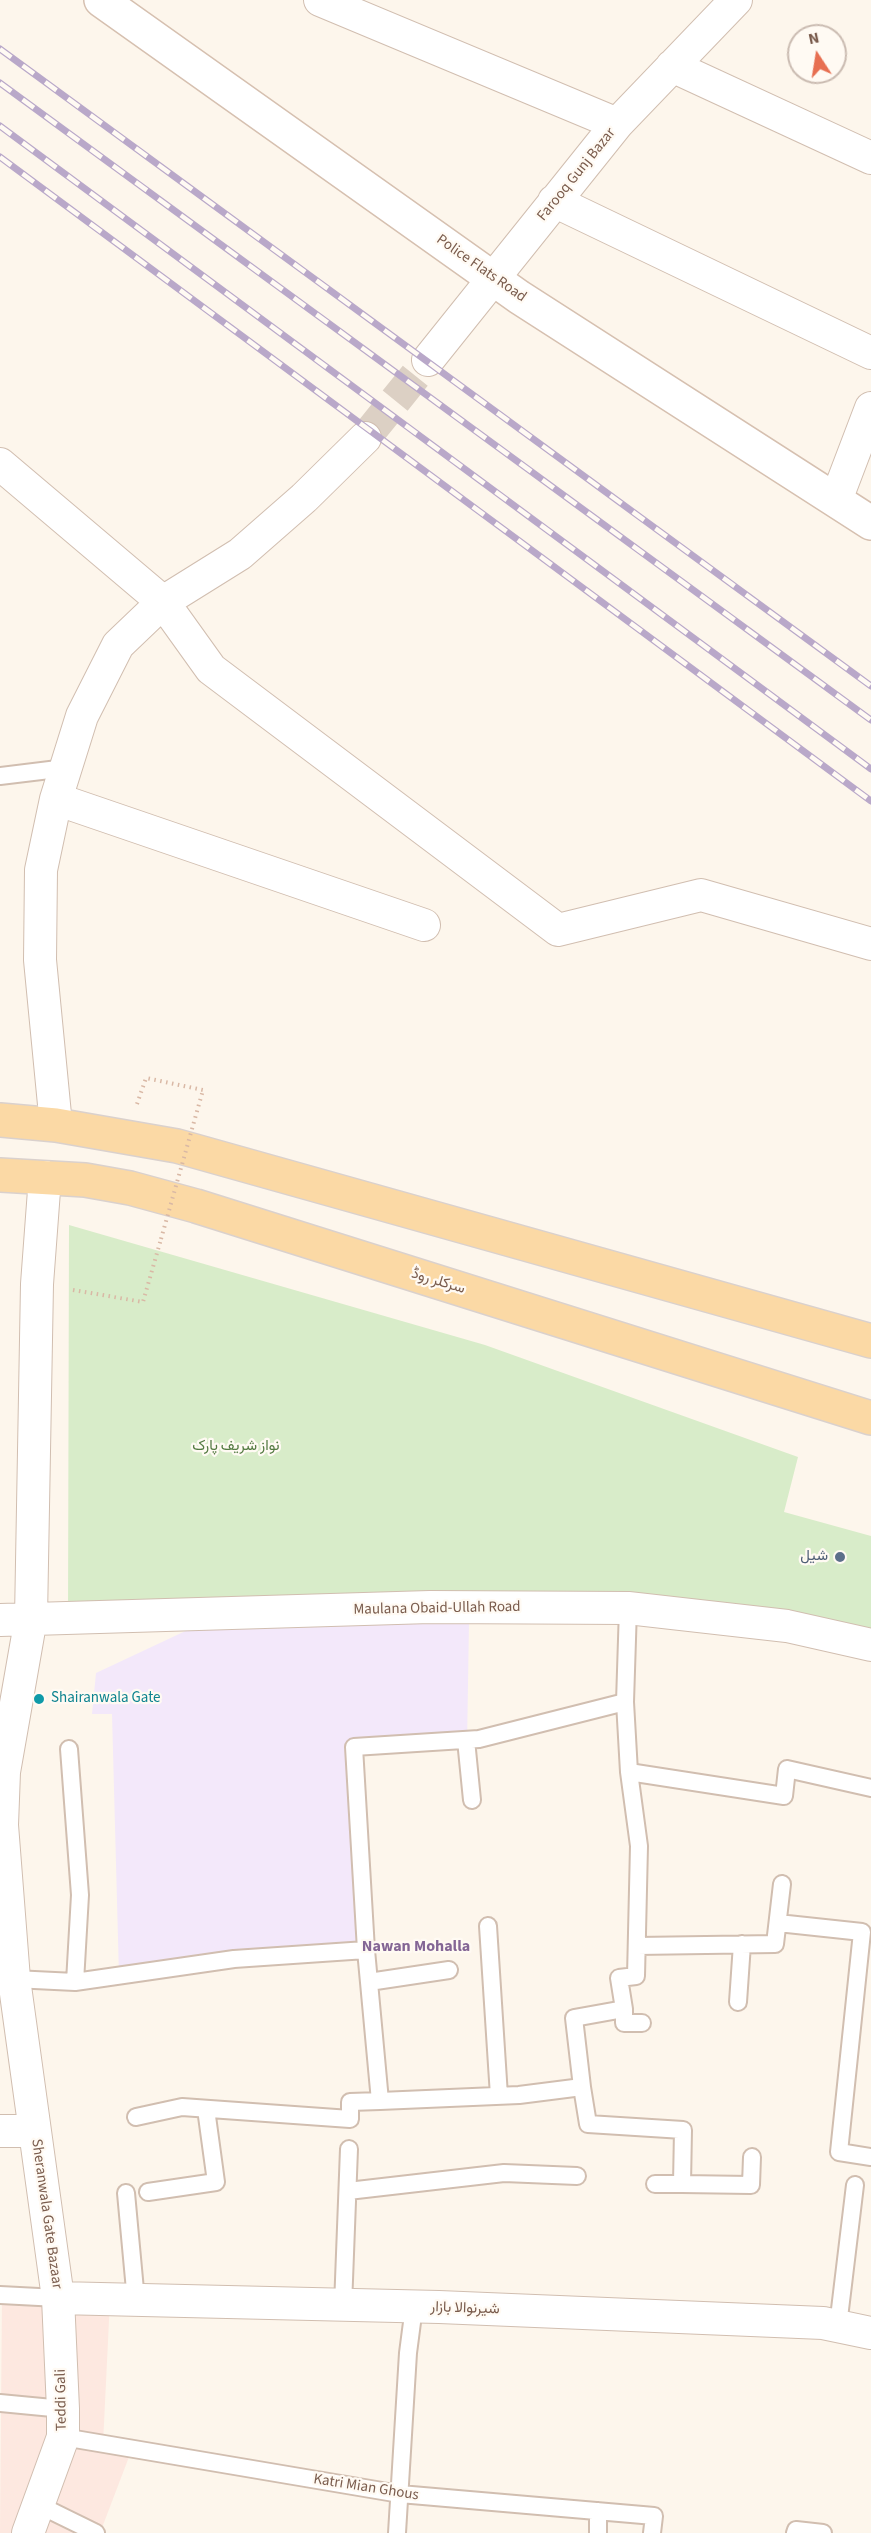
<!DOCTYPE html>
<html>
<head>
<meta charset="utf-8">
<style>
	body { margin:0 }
	#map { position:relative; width:871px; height:2533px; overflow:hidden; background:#fdf6ec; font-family:"Source Sans 3",sans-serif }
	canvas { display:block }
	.north { position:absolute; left:787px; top:24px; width:60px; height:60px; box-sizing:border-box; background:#fffaf3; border:2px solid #cabbb1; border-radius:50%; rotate:348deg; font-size:16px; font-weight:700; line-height:24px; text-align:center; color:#7a5c4d }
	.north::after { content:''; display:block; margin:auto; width:21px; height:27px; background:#e76f51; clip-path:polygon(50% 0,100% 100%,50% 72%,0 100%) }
</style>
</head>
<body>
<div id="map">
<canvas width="871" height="2533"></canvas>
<div class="north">N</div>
</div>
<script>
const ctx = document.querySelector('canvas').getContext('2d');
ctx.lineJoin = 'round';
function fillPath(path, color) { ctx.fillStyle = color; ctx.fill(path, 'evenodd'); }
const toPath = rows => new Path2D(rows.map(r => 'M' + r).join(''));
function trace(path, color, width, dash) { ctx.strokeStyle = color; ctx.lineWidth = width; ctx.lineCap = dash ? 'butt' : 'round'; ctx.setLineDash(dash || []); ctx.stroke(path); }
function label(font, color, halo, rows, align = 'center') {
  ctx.font = font + ' "Source Sans 3",Vazirmatn,sans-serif'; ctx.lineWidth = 4.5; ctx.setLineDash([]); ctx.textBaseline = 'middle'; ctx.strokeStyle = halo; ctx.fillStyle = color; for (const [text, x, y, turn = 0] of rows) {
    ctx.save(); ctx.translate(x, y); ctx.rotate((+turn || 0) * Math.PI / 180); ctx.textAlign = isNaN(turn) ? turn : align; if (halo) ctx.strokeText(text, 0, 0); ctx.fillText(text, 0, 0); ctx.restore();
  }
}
fillPath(toPath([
	[2,2295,110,2300,103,2444,132,2449,100,2533,0,2533]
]), '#fde8e0');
fillPath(toPath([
	[469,1622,467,1746,354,1747,366,1950,119,1976,112,1714,92,1714,96,1673,194,1627]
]), '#f3e8fa');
fillPath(toPath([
	[69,1225,485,1345,798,1457,784,1512,871,1536,871,1645,628,1608,68,1616]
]), '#d8ecc9');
trace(toPath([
	[365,438,428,360]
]), '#dcd0c4', 32, [32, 16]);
const lane = toPath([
	[0,776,66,768],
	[466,1740,472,1800],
	[69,1749,80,1895,75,1982],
	[629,1772,784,1796,787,1769,871,1788],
	[778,1923,862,1932,839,2152,871,2157],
	[488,1926,499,2096],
	[637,1946,775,1944,782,1884],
	[14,1979,75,1982,234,1959,366,1950],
	[369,1982,449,1970],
	[738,2002,742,1944],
	[624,2009,624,2023,642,2023],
	[582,2087,588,2124,683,2130,682,2184,751,2185,752,2157],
	[380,2101,519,2095,582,2087,574,2018,624,2009,619,1978,636,1976,639,1846,629,1772,625,1702],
	[136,2117,182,2107,350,2119,350,2102,380,2101,366,1950,354,1747,479,1739,625,1702,628,1608],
	[655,2184,682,2184],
	[348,2191,504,2173,577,2176],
	[148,2192,216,2182,206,2109],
	[126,2193,136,2301],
	[0,2295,58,2298],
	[343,2306,349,2149],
	[838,2326,855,2185],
	[0,2403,63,2409],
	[63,2437,400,2494,654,2516,652,2533],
	[39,2505,96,2533],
	[397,2533,408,2353,414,2307],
	[598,2533,598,2511],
	[795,2533,796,2530,823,2533]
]);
const street = toPath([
	[320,0,617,124],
	[672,66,871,158],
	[554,201,871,353],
	[428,360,617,124,736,0],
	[0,464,163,602,211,669,558,930,701,895,871,944],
	[836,500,871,408],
	[56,799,424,925],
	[56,1125,40,960,41,870,56,799,82,716,118,645,163,602,240,554,304,498,365,438],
	[0,1620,430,1607,628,1608,787,1626,871,1645],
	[0,2131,34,2131],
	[58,2298,439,2307,823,2323,871,2333],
	[28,2533,63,2437,63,2409,58,2298,14,1979,2,1825,4,1772,31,1618,37,1284,45,1177]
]);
const secondary = toPath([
	[101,0,519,297,871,523]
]);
const primary = toPath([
	[0,1120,56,1125,177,1146,871,1341],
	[0,1175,85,1180,130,1188,196,1206,871,1418]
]);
trace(lane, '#d1beb0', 20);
trace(street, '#d1beb0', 34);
trace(secondary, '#d6c0b0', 36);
trace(primary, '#dad1cd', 36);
trace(toPath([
	[137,1104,146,1078,203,1090],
	[73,1290,143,1302,161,1239]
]), '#d9b8a5', 4, [1.5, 4.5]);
trace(lane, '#fff', 16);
trace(street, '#fff', 32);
trace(secondary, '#fff', 33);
trace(primary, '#fbd9a5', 33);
const rail = toPath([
	[0,49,871,686],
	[0,83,871,720],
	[0,126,871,769],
	[0,157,871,801]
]);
trace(rail, '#b9a8c9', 7);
trace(rail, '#fffaf3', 4.5, [14]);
trace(toPath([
	[161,1239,203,1090]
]), '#d9b8a5', 4, [1.5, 4.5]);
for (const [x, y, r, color] of [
	[840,1557,6,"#5c6f8a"],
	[39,1699,6,"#0f9aa8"]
]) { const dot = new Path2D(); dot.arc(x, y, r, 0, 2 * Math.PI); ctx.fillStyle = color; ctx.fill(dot); trace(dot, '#fffaf3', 2); }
label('15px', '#7a5c4d', '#fffaf3', [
	["Farooq Gunj Bazar",577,175,-51],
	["Police Flats Road",481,269,35],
	["سرکلر روڈ",438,1282,17],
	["Maulana Obaid-Ullah Road",437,1609,-1],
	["Sheranwala Gate Bazaar",46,2214,82],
	["شیرنوالا بازار",465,2309,2],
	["Teddi Gali",62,2400,-91],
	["Katri Mian Ghous",366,2488,9]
]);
label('15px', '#537a41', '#fffaf3', [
	["نواز شریف پارک",236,1447]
]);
label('15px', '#4e5e75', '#fffaf3', [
	["شیل",828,1557]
], 'right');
label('15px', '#0d838f', '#fffaf3', [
	["Shairanwala Gate",51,1699]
], 'left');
label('bold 16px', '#846695', '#fffaf3', [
	["Nawan Mohalla",416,1947]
]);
</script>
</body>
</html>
